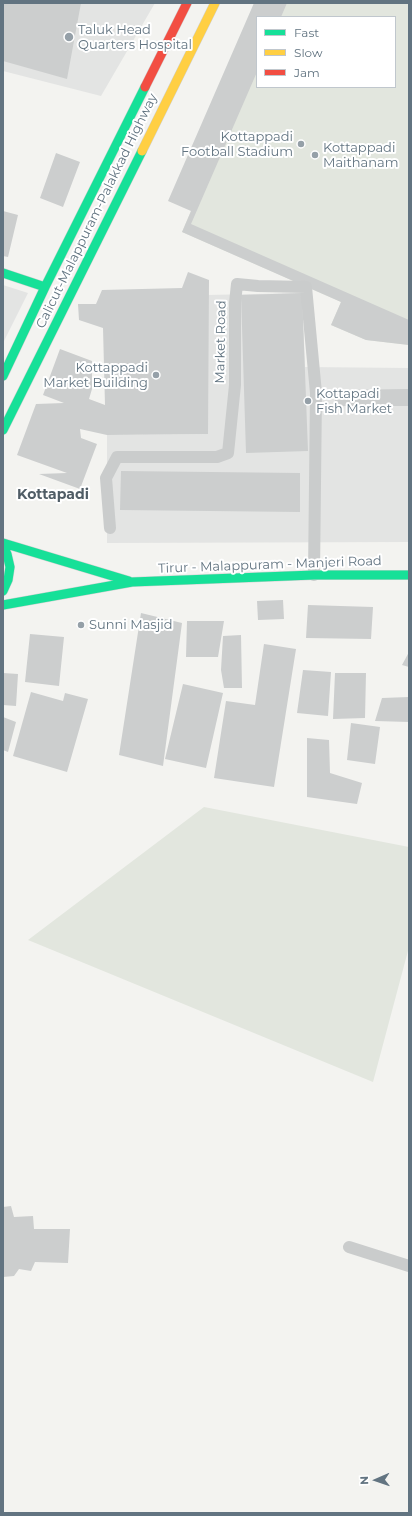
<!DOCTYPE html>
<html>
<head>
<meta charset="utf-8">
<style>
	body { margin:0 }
	#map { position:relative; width:412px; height:1516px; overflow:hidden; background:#f3f3f0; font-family:Montserrat,sans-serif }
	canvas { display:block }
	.frame { position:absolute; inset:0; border:4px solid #627481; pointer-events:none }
	.legend { position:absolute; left:256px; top:16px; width:140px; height:72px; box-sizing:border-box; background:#fff; border:1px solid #c0c7cd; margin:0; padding:5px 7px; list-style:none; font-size:12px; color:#627481 }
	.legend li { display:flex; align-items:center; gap:8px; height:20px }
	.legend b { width:20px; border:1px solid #c0c7cd }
	.north { position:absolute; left:356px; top:1460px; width:40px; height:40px; -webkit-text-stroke:3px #fff; paint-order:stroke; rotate:268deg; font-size:11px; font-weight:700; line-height:16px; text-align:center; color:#627481 }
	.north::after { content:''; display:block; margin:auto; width:14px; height:18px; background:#627481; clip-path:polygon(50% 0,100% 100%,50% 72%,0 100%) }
</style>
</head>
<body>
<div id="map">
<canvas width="412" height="1516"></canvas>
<div class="frame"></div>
<ul class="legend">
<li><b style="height:5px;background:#16e098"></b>Fast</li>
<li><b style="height:5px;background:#ffcf43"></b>Slow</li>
<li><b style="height:5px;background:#f24e42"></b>Jam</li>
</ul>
<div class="north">N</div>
</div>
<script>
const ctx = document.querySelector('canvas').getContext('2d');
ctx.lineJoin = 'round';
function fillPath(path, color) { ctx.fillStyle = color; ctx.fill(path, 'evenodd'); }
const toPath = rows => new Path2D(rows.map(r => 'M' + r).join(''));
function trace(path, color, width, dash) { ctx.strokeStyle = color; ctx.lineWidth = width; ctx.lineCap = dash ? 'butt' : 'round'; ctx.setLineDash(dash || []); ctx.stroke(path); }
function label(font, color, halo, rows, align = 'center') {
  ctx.font = font + ' Montserrat,sans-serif'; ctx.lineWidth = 4; ctx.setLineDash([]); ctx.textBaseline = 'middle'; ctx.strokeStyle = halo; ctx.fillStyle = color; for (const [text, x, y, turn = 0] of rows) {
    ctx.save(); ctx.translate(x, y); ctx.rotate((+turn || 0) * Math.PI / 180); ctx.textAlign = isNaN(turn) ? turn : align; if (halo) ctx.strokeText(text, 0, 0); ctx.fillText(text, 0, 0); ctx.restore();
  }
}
fillPath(toPath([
	[3,3,155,3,101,96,3,71],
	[3,285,28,293,3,343],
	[302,293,305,367,409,368,409,542,107,543,107,435,208,434,207,295]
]), '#e3e4e3');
fillPath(toPath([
	[254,3,409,3,409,345,366,340,331,325,341,302,182,232,191,211],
	[257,17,395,17,395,87,257,87],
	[204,807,409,847,409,947,373,1082,28,940]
]), '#e2e6de');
fillPath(toPath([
	[3,3,81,3,67,79,3,61],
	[254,3,287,3,281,17,257,17,257,72,191,224,409,320,409,345,366,340,331,325,341,302,182,232,191,211,168,201],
	[56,153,80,162,63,207,40,198],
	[3,211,18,215,8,257,3,256],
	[188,272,209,280,208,434,107,435,80,429,81,438,97,444,80,489,39,474,67,473,17,455,36,404,64,403,43,395,60,349,92,361,92,389,89,399,105,405,103,328,79,320,78,304,96,304,102,290,182,288],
	[302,293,308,451,246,453,241,295],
	[409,389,409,406,335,406,335,390],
	[121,471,300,473,300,512,120,510],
	[283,600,284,619,258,620,257,601],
	[308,605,373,607,371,639,306,638],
	[141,613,182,623,163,766,119,755],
	[187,621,224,621,218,657,186,657],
	[30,634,64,637,59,686,25,682],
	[241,635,242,688,224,688,221,670,223,636],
	[264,644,296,649,274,787,214,778,226,701,255,705],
	[409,652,409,667,402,665],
	[303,670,331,672,328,716,297,713],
	[3,673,18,674,16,706,3,705],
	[335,673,366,673,365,718,333,719],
	[183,684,223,693,206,768,165,759],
	[31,692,63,701,65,693,88,699,67,772,13,756],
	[409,697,409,722,375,721,382,698],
	[3,717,16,722,8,752,3,750],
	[351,723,380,727,375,764,347,760],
	[307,738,329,740,330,773,362,783,357,804,307,797],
	[11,1206,14,1217,33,1216,34,1229,70,1229,68,1263,35,1262,31,1271,19,1269,14,1276,3,1277,3,1207]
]), '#cccece');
const fast = toPath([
	[3,273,45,287],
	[3,376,45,287,145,87],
	[3,430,142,151],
	[3,543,129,581],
	[3,545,7,554,10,567,8,580,3,591],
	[3,605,132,582,314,575,409,575]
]);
const slow = toPath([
	[142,151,215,3]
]);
const jam = toPath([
	[145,87,187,3]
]);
trace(fast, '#d0d1d1', 10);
trace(slow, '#d0d1d1', 10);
trace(jam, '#d0d1d1', 10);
trace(toPath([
	[110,528,106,478,117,457,217,457,228,453,235,385,235,303,237,284,258,286,306,287,316,393,314,575],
	[349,1247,409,1266]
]), '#cacccc', 12);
trace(fast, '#16e098', 9);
trace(slow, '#ffcf43', 9);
trace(jam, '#f24e42', 9);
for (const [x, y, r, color] of [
	[69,37,5,"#95a0a8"],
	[301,144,4,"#95a0a8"],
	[315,155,4,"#95a0a8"],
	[156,375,4,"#95a0a8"],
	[308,401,4,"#95a0a8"],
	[81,625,4,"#95a0a8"]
]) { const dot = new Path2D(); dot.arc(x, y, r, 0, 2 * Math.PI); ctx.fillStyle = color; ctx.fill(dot); trace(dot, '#fff', 1.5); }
label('13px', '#627481', '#fff', [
	["Taluk Head",78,30],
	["Quarters Hospital",78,45],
	["Kottappadi",293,137,"right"],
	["Football Stadium",293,152,"right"],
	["Kottappadi",323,148],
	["Maithanam",323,163],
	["Kottappadi",148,368,"right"],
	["Market Building",148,383,"right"],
	["Kottapadi",316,394],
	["Fish Market",316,409],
	["Sunni Masjid",89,625]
], 'left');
label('13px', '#627481', '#fff', [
	["Calicut-Malappuram-Palakkad Highway",97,211,-64],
	["Market Road",221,342,-89],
	["Tirur - Malappuram - Manjeri Road",270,565,-2]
]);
label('bold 14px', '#505d66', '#fff', [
	["Kottapadi",53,495]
]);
</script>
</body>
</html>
